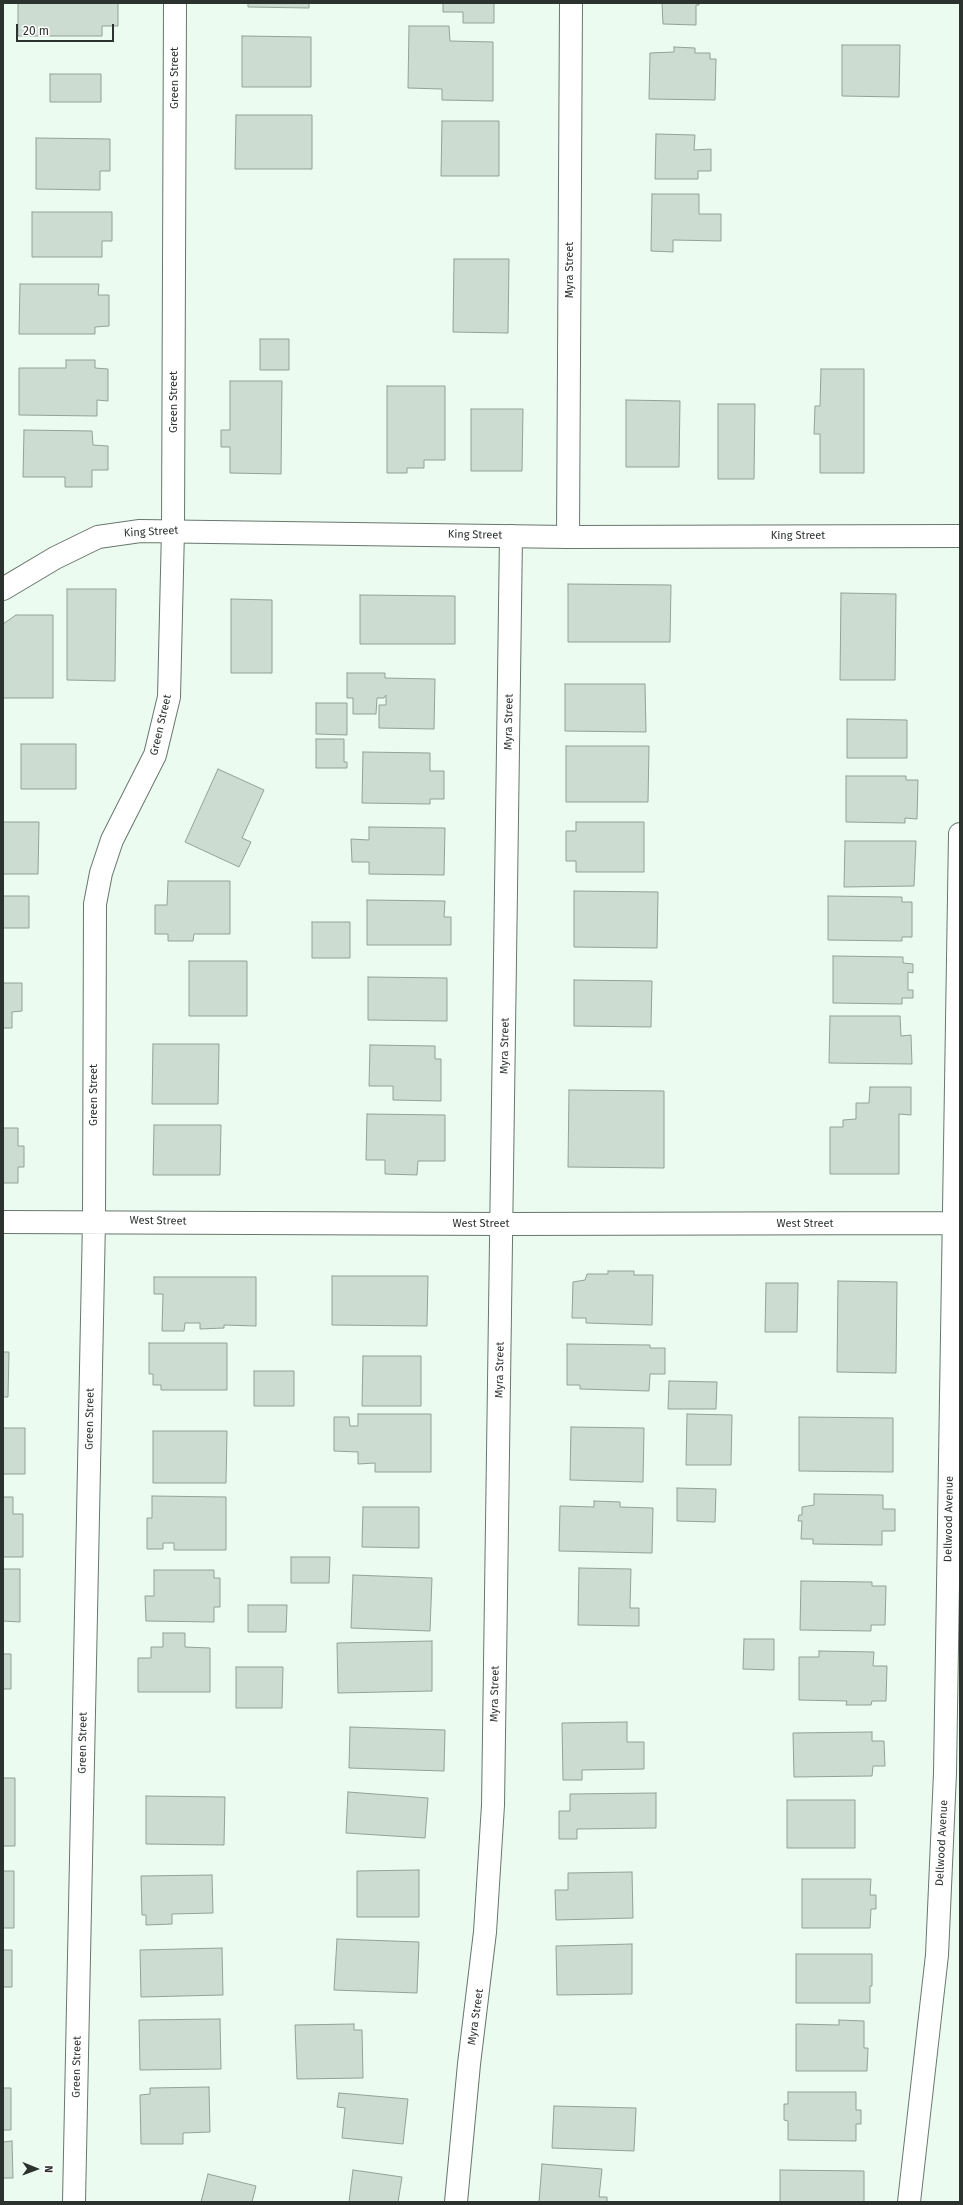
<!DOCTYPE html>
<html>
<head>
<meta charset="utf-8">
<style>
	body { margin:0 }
	#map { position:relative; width:963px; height:2205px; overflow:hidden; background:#ebfbf0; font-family:"Fira Sans",sans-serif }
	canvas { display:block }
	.frame { position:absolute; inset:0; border:4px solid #2c322e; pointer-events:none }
	.north { position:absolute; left:16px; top:2149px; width:40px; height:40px; -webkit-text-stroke:3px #fff; paint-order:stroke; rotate:91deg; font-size:11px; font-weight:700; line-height:16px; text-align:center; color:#2c322e }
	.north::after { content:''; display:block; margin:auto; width:14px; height:18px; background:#2c322e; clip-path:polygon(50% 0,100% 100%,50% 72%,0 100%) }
	.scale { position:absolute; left:16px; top:24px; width:98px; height:18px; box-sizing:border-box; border:2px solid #2c322e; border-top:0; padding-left:5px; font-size:12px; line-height:14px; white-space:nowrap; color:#2c322e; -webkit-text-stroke:3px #fff; paint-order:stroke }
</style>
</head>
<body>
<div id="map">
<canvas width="963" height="2205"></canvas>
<div class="frame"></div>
<div class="north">N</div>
<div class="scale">20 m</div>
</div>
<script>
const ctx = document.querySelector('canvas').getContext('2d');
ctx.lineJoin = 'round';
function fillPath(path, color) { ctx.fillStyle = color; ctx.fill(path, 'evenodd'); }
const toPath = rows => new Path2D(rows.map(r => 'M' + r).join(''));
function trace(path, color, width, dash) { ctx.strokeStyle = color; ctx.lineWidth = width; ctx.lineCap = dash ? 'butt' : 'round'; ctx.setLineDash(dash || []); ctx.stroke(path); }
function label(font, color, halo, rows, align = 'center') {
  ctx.font = font + ' "Fira Sans",sans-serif'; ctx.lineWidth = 3; ctx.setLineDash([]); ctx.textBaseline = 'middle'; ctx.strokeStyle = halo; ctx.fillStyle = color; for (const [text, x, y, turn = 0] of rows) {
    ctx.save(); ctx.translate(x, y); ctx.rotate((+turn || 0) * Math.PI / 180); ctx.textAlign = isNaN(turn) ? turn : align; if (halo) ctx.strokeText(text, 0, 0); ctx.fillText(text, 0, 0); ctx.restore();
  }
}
const building = toPath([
	[18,3,118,3,118,26,102,26,102,36,18,36,18,3],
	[248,3,309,3,309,8,248,7,248,3],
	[443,3,494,3,494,23,463,23,463,12,443,12,443,3],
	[662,3,699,3,699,5,696,5,696,25,663,24,662,3],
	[409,26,449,26,450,41,493,42,493,101,442,100,442,89,408,88,409,26],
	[242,36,311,37,311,87,242,87,242,36],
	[842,45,900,45,899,97,842,96,842,45],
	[674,47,695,48,695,53,710,53,710,59,716,59,715,100,649,99,650,53,674,52,674,47],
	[50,74,101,74,101,102,50,102,50,74],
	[236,115,312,115,312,169,235,169,236,115],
	[442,121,499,121,499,176,441,176,442,121],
	[656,134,695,135,694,150,711,149,711,171,698,171,698,179,655,179,656,134],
	[36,138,110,139,110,171,100,171,100,190,36,189,36,138],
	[652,194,699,194,699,214,721,214,721,241,673,240,673,252,651,251,652,194],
	[32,212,112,212,112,241,102,241,102,257,32,257,32,212],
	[454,259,509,259,508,333,453,332,454,259],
	[20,284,99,284,98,295,109,295,109,326,95,327,95,334,19,334,20,284],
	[260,339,289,339,289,370,260,370,260,339],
	[66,360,95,360,95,368,108,369,108,401,97,400,97,416,19,415,19,368,66,368,66,360],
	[821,369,864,369,864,473,820,473,820,434,814,434,815,406,820,406,821,369],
	[230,381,282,381,281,474,230,473,230,447,221,447,221,430,230,430,230,381],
	[387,386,445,386,445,460,424,460,424,468,407,468,407,473,387,473,387,386],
	[626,400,680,401,679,467,626,467,626,400],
	[718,404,755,404,754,479,718,479,718,404],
	[471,409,523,409,522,471,471,471,471,409],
	[24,430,92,431,93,445,108,446,108,470,92,470,92,487,65,487,65,477,23,477,24,430],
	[568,584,671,585,670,642,568,642,568,584],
	[67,589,116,589,115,681,67,680,67,589],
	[841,593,896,594,895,680,840,680,841,593],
	[360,595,455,596,455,644,360,644,360,595],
	[231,599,272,600,272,673,231,673,231,599],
	[16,615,53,615,53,698,3,698,3,624,16,615],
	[347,673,385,673,385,678,435,679,434,729,379,728,379,705,386,705,386,695,384,698,377,698,376,714,353,714,353,698,347,698,347,673],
	[565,684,645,684,646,732,565,731,565,684],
	[316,703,347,703,347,735,316,734,316,703],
	[847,719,907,720,907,758,847,758,847,719],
	[316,739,344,739,344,762,347,762,347,768,316,768,316,739],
	[21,744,76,744,76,789,21,789,21,744],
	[566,746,649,746,648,802,566,802,566,746],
	[363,752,430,753,430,771,444,771,444,799,430,799,430,804,362,803,363,752],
	[218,769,264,790,242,838,251,842,239,867,185,842,218,769],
	[846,776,906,776,906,780,918,780,917,819,905,818,905,823,846,822,846,776],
	[3,822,39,822,38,874,3,874,3,822],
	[576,822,644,822,644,872,576,872,576,861,566,861,566,831,576,831,576,822],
	[369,827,445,828,444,875,369,874,369,862,352,862,351,839,369,840,369,827],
	[845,841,916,841,914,886,844,887,845,841],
	[168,881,230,881,230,934,194,934,193,941,168,941,168,934,155,934,155,905,167,905,168,881],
	[574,891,658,892,657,948,574,947,574,891],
	[3,896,29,896,29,928,3,928,3,896],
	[828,896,902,897,902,902,912,902,912,937,902,937,902,941,828,940,828,896],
	[367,900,445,901,444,917,451,917,451,945,367,945,367,900],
	[312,922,350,922,350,958,312,958,312,922],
	[833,956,903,957,903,963,913,964,913,973,908,972,908,990,913,990,913,998,902,998,902,1004,833,1003,833,956],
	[189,961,247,961,247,1016,189,1016,189,961],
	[368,977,447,978,447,1021,368,1020,368,977],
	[574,980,652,981,651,1027,574,1026,574,980],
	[3,983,22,983,22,1011,12,1012,12,1028,3,1028,3,983],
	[830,1016,900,1016,901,1036,911,1035,912,1064,829,1063,830,1016],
	[153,1044,219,1044,218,1104,152,1104,153,1044],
	[370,1045,435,1046,435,1059,441,1059,441,1101,393,1100,393,1086,369,1086,370,1045],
	[870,1087,911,1087,911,1115,899,1114,899,1174,830,1174,830,1127,843,1127,843,1120,856,1119,856,1103,869,1103,870,1087],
	[569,1090,664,1091,664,1168,568,1167,569,1090],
	[367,1114,445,1115,445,1161,418,1161,417,1175,385,1174,385,1160,366,1160,367,1114],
	[154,1125,221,1125,220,1175,153,1175,154,1125],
	[3,1128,18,1128,18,1146,24,1146,24,1167,18,1167,18,1183,3,1183,3,1128],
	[608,1271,634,1271,634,1275,653,1275,652,1325,586,1323,586,1318,572,1318,573,1282,585,1280,587,1274,608,1274,608,1271],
	[332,1276,428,1276,427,1326,332,1325,332,1276],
	[154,1277,256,1277,256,1326,224,1325,224,1328,200,1329,200,1323,185,1323,184,1331,162,1331,163,1294,154,1294,154,1277],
	[838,1281,897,1282,896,1373,837,1372,838,1281],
	[766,1283,798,1283,797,1332,765,1332,766,1283],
	[149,1343,227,1343,227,1390,161,1390,161,1385,153,1385,153,1374,149,1374,149,1343],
	[567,1344,650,1345,650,1348,665,1348,665,1374,650,1374,649,1391,580,1389,580,1385,567,1385,567,1344],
	[3,1352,9,1352,8,1397,3,1397,3,1352],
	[363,1356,421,1356,421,1406,362,1406,363,1356],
	[254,1371,294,1371,294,1406,254,1406,254,1371],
	[669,1381,717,1382,716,1409,668,1409,669,1381],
	[358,1414,431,1414,431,1472,375,1472,375,1463,358,1464,358,1452,334,1451,334,1417,349,1417,350,1426,358,1426,358,1414],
	[687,1414,732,1415,731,1465,686,1465,687,1414],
	[799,1417,893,1418,893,1472,799,1471,799,1417],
	[571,1427,644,1428,643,1482,570,1480,571,1427],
	[3,1428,25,1428,25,1474,3,1474,3,1428],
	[153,1431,227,1431,226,1483,153,1483,153,1431],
	[677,1488,716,1489,715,1522,677,1521,677,1488],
	[814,1494,883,1495,883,1509,895,1509,895,1531,882,1531,882,1545,813,1544,813,1539,801,1539,802,1521,798,1521,799,1515,802,1515,802,1507,814,1505,814,1494],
	[152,1496,226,1497,226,1550,174,1550,174,1543,163,1543,163,1549,147,1549,147,1518,152,1518,152,1496],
	[3,1497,13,1497,13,1514,23,1514,23,1557,3,1557,3,1497],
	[594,1501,620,1502,620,1507,653,1508,652,1553,559,1551,560,1506,594,1507,594,1501],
	[363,1507,419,1507,419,1548,362,1547,363,1507],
	[291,1557,330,1557,329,1583,291,1583,291,1557],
	[579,1568,631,1569,630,1608,639,1608,639,1626,578,1625,579,1568],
	[3,1569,20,1569,20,1622,3,1621,3,1569],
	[154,1570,214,1570,214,1578,220,1578,220,1607,214,1607,214,1622,146,1621,145,1596,154,1596,154,1570],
	[353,1575,432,1578,430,1631,351,1628,353,1575],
	[801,1581,872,1582,872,1586,886,1586,885,1625,871,1625,871,1631,800,1630,801,1581],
	[248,1605,287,1605,286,1632,248,1632,248,1605],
	[163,1633,185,1633,185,1647,210,1648,210,1692,138,1692,138,1658,151,1658,151,1647,163,1647,163,1633],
	[744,1639,774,1639,774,1670,743,1669,744,1639],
	[432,1641,432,1691,338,1693,337,1643,432,1641],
	[819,1651,874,1652,873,1666,887,1666,886,1701,872,1701,871,1705,846,1705,847,1701,799,1700,799,1657,819,1657,819,1651],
	[3,1654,11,1654,11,1689,3,1689,3,1654],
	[236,1667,283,1667,282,1708,236,1708,236,1667],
	[627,1722,627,1742,644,1742,644,1769,582,1770,582,1780,563,1780,562,1723,627,1722],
	[350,1727,445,1730,444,1771,349,1768,350,1727],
	[872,1732,872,1741,884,1741,885,1766,873,1766,872,1776,794,1777,793,1733,872,1732],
	[3,1778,15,1778,15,1846,3,1846,3,1778],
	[348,1792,428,1798,425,1838,346,1833,348,1792],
	[656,1793,656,1828,577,1829,577,1839,559,1839,559,1811,570,1811,570,1794,656,1793],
	[146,1796,225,1797,224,1845,146,1844,146,1796],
	[787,1800,855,1800,855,1848,787,1848,787,1800],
	[419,1870,419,1917,357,1917,357,1871,419,1870],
	[3,1871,14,1871,14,1928,3,1928,3,1871],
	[632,1872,633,1918,556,1920,555,1890,568,1890,568,1873,632,1872],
	[212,1875,213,1913,172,1914,172,1924,146,1925,146,1915,142,1915,141,1876,212,1875],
	[802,1879,871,1879,870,1895,876,1895,876,1909,871,1909,870,1928,802,1928,802,1879],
	[337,1939,419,1942,417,1993,334,1990,337,1939],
	[632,1944,632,1994,557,1995,556,1946,632,1944],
	[222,1948,223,1995,141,1997,140,1950,222,1948],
	[3,1950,12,1950,12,1987,3,1987,3,1950],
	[796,1954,872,1954,872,1986,870,1986,870,2003,796,2003,796,1954],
	[220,2019,221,2069,140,2070,139,2020,220,2019],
	[839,2020,864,2021,864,2048,868,2048,867,2071,796,2071,796,2024,839,2025,839,2020],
	[354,2024,354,2030,362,2030,363,2078,297,2079,295,2025,354,2024],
	[209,2087,210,2132,183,2133,183,2144,141,2144,140,2095,150,2094,150,2088,209,2087],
	[3,2088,11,2088,11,2130,3,2130,3,2088],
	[788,2092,856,2092,856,2110,861,2110,861,2124,856,2124,856,2141,788,2140,788,2121,784,2120,784,2104,788,2104,788,2092],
	[339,2093,408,2099,403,2144,342,2138,345,2108,337,2107,339,2093],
	[554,2106,636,2108,634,2151,552,2148,554,2106],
	[12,2141,13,2178,3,2178,3,2142,12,2141],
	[542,2164,602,2169,599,2197,607,2197,607,2202,539,2202,542,2164],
	[353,2170,402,2177,398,2202,349,2202,353,2170],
	[780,2170,864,2171,864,2202,780,2202,780,2170],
	[208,2174,256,2186,252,2202,201,2202,208,2174]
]);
fillPath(building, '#ccdcd0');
trace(building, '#93a297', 1);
const minor = toPath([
	[568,537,571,3],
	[3,1222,503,1224,960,1223],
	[74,2202,94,1221,95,904,101,873,112,840,155,755,169,697,173,530,175,3],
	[456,2202,469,2064,485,1932,493,1805,511,536],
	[909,2202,937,1955,945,1773,960,834]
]);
const secondary = toPath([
	[3,589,55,558,98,537,140,531,568,537,960,536]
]);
trace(minor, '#68776d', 24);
trace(secondary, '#68776d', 24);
trace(minor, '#fff', 22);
trace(secondary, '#fff', 22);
label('11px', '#2c322e', '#fff', [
	["Green Street",175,78,-90],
	["Myra Street",570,270,-90],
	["Green Street",174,402,-90],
	["King Street",151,532,-3],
	["King Street",475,535,1],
	["King Street",798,536],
	["Myra Street",509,722,-89],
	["Green Street",161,725,-77],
	["Myra Street",505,1046,-89],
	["Green Street",94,1095,-90],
	["West Street",158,1221,1],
	["West Street",481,1224],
	["West Street",805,1224],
	["Myra Street",500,1370,-89],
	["Green Street",90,1419,-89],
	["Dellwood Avenue",949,1519,-89],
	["Myra Street",495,1694,-89],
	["Green Street",83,1743,-89],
	["Dellwood Avenue",942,1843,-87],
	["Myra Street",476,2017,-82],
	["Green Street",77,2067,-89]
]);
</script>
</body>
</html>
